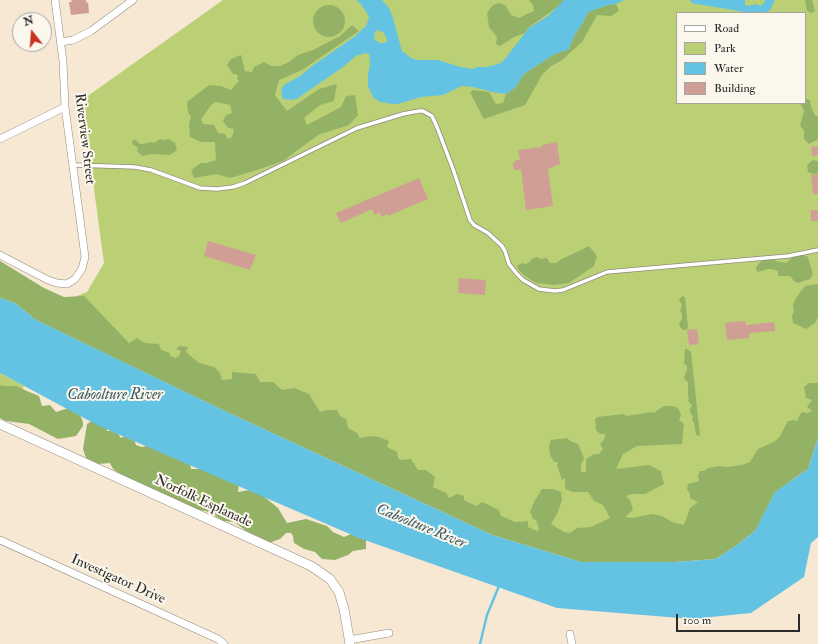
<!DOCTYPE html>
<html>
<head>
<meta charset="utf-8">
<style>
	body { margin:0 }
	#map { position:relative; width:818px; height:644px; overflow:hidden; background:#f7e8d3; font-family:"IM FELL Double Pica",serif }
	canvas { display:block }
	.legend { position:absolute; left:676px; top:12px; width:130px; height:92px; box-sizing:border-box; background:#fbf7ec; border:1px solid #a8a59f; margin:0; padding:5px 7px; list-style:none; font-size:12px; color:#2b2b2b }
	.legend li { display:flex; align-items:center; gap:8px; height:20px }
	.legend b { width:20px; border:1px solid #a8a59f }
	.north { position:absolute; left:12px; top:12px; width:40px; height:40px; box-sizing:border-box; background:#fbf7ec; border:1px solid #a8a59f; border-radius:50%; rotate:343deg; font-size:11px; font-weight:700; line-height:16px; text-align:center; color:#2b2b2b }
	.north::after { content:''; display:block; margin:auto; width:14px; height:18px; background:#c8321e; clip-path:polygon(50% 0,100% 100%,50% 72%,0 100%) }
	.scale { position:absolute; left:676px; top:614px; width:124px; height:18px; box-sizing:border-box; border:2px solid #2b2b2b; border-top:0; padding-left:5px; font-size:12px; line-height:14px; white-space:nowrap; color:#2b2b2b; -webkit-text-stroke:3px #fbf7ec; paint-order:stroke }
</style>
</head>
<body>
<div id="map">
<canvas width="818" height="644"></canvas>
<ul class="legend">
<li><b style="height:5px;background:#fff"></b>Road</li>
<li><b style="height:11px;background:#bbd075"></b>Park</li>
<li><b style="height:11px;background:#64c3e2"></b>Water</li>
<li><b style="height:11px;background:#d19e96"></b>Building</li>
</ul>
<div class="north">N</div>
<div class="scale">100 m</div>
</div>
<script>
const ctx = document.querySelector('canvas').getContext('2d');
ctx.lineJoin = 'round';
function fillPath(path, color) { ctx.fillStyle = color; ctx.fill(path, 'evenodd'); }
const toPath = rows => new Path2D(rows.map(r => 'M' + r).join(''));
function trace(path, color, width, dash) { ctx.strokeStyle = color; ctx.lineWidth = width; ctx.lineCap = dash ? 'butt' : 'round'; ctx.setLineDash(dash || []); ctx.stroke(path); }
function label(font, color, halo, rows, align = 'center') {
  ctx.font = font + ' "IM FELL Double Pica",serif'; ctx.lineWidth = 4; ctx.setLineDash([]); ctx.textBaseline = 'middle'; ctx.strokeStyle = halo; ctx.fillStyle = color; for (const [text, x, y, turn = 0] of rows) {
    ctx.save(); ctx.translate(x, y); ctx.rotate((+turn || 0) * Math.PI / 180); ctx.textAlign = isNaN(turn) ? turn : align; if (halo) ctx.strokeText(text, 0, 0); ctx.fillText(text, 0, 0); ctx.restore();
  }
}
fillPath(toPath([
	[223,0,818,0,818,438,755,531,581,562,227,412,36,320,67,300,87,292,104,263,82,100],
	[677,13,805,13,805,103,677,103],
	[0,373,24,386,10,420,0,417]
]), '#bbd075');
fillPath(toPath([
	[529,0,565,0,563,3,528,28,525,33,514,37,500,46,496,44,497,37,489,27,487,13,493,5,500,3,506,6,511,15,519,18,527,14,534,11,533,5],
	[805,0,812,0,815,11,811,13,807,11],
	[616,4,619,11,611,16,597,15,582,42,561,61,551,66,542,75,525,105,484,119,481,114,470,92,474,90,489,92,496,104,503,103,506,94,516,87,524,74,553,55,569,49,575,34,582,24,588,12,608,5],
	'313 21a16 16 0 1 1 32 0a16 16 0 1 1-32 0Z',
	[352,25,359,31,302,70,279,80,275,95,287,111,319,89,337,84,334,101,320,105,304,118,307,125,341,107,346,96,355,95,358,115,349,125,318,135,283,161,254,171,230,178,216,174,194,178,191,170,201,163,207,163,216,160,215,142,201,142,190,137,189,124,191,117,188,112,187,102,209,85,221,86,231,90,239,81,237,79,238,75,233,74,227,65,231,59,241,55,245,71,252,72,254,67,264,62,271,66,280,66,289,62,298,55,313,50,340,36],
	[216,102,230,105,232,113,226,115,223,121,228,128,234,129,232,137,228,139,225,134,218,133,214,125,203,124,201,119,212,104],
	[805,98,810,100,811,107,815,115,818,117,818,138,817,140,809,144,804,139,804,130,800,126,804,111,800,103,805,103],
	[134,139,140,144,143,144,150,142,154,143,160,139,164,140,169,139,175,143,177,150,170,155,152,154,142,156,137,151,138,148,132,144,132,142],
	[813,160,818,161,818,173,813,174,808,172,807,165],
	[589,246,597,256,594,266,569,283,554,285,536,283,525,276,518,269,517,266,522,263,525,264,530,262,532,259,537,257,541,259,547,258,550,263,556,263,560,260],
	[803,255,808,257,813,274,810,279,798,283,795,282,790,276,778,276,778,271,775,270,769,269,757,272,756,267,764,258,774,259,776,261,786,263,794,256],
	[0,261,44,288,64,297,84,296,129,343,137,338,145,343,159,344,161,350,170,353,170,356,176,358,179,356,181,351,176,349,179,346,188,347,186,352,199,363,214,367,220,373,222,380,232,379,232,372,256,374,260,382,273,382,282,390,294,388,309,394,320,412,327,410,337,410,340,416,346,419,348,428,357,433,360,438,371,436,379,437,389,441,387,447,397,452,398,458,401,460,411,459,418,470,426,470,435,477,433,487,446,493,449,498,457,494,464,496,464,500,476,506,482,502,499,510,501,516,515,522,528,521,528,527,537,531,539,529,536,520,533,519,530,512,534,502,542,489,553,489,561,492,562,500,557,514,551,524,564,532,570,533,577,528,591,527,610,518,603,505,594,501,588,492,573,492,565,489,565,478,562,480,557,465,558,462,554,462,550,455,549,446,551,440,567,438,570,441,578,444,584,458,581,465,581,472,586,472,586,459,594,454,599,454,603,449,600,444,604,440,605,434,600,434,596,430,595,420,597,417,624,414,626,416,652,412,655,413,656,411,664,406,673,406,678,408,681,415,679,420,684,424,682,444,637,446,623,454,616,469,649,465,661,471,664,484,645,494,632,494,626,496,630,500,633,510,625,517,633,518,651,514,662,516,672,522,684,525,690,508,698,502,690,498,690,494,687,489,688,484,699,481,698,476,700,471,704,471,709,468,718,466,727,467,742,465,750,462,758,449,774,442,780,436,788,421,794,420,798,421,798,418,802,412,808,413,812,411,807,407,812,400,806,398,804,387,809,383,818,383,818,438,808,469,775,492,755,531,737,545,716,559,675,562,581,562,492,535,227,412,36,320,15,303,0,298],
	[818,284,818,317,815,323,806,329,793,323,792,315,794,312,793,305,796,298,805,286],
	[682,296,685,297,688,328,686,330,683,330,680,327,679,322,682,320,682,314,680,311,682,305,679,300],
	[685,349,687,349,691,352,700,436,696,435,694,423,692,420,693,417,690,412,690,409,692,405,688,401,689,397,688,396,688,382,686,381,684,377,687,370,687,365,684,364],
	[0,385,4,386,16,386,27,391,39,396,42,406,50,405,56,412,72,407,79,412,83,422,83,426,76,436,58,439,29,424,6,421,0,418],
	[96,418,106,421,107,431,116,431,121,438,125,436,134,439,136,445,142,447,151,445,190,458,191,469,202,469,239,483,238,492,250,490,261,494,278,508,287,523,306,519,327,526,333,532,344,537,360,530,366,536,366,549,353,551,348,555,335,560,322,559,315,552,304,549,294,543,293,536,291,533,286,533,280,539,269,543,256,538,234,522,224,521,206,511,194,510,129,480,113,469,110,463,98,464,87,461,83,449,87,424]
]), '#94b266');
fillPath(toPath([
	[356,0,382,0,389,8,393,18,402,51,411,58,418,60,438,60,460,67,473,69,477,67,486,67,499,64,504,60,529,28,548,16,564,0,624,0,616,4,608,5,588,12,582,24,575,34,569,49,553,55,524,74,516,87,506,94,492,92,473,87,462,86,443,95,421,97,398,104,393,104,380,102,373,97,368,86,368,76,370,63,369,54,365,53,356,56,343,67,298,98,293,100,283,99,281,90,284,85,300,76,312,66,354,37,366,26,369,18,367,13,360,3],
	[378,30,384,33,387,39,387,41,384,43,380,43,374,39,375,32],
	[690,0,745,0,745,5,748,6,756,4,760,6,764,3,765,0,775,0,770,10,765,13,750,13,697,4,692,3],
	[0,298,15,303,36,320,227,412,492,535,581,562,675,562,716,559,737,545,755,531,775,492,808,469,818,438,818,537,811,543,804,577,751,613,692,619,557,608,359,538,99,426,0,373]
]), '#64c3e2');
trace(toPath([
	[480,644,487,615,499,586]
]), '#64c3e2', 2.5);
fillPath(toPath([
	[71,0,86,0,86,3,88,2,89,13,71,15,69,2,72,2],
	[557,142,560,164,548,169,553,206,526,210,521,169,514,170,513,163,516,162,515,160,520,160,518,150,542,147,542,145],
	[818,146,818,155,812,156,811,147],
	[818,174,818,194,813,194,811,175],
	[419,178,428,199,388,216,388,214,381,217,380,213,374,215,372,209,341,223,336,213],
	[811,210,818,210,818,221,811,221],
	[208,241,256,255,250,270,204,256],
	[459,278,486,280,485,295,458,293],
	[745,321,746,325,774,322,775,331,749,333,749,338,727,340,725,323],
	[697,329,699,344,689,345,687,330]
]), '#d19e96');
const lane = toPath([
	[74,165,135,167,151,170,200,188,217,189,233,187,245,183,357,128,403,114,419,111,423,111,432,116,437,127,453,169,470,220,474,225,488,233,502,246,505,251,509,264,517,274,523,280,539,289,555,291,563,290,607,272,788,256,818,250]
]);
const street = toPath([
	[61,42,73,40,91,31,133,0],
	[0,139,65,107],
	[0,255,48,280,57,283,67,284,75,279,82,269,85,257,65,107,63,61,55,0],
	[0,540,218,639,224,644],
	[570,634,572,644],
	[349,640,389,633]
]);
const secondary = toPath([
	[0,424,311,566,330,579,339,592,344,609,350,644]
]);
trace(lane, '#918a7f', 5);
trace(street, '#918a7f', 8);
trace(secondary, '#918a7f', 10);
trace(lane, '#fff', 3.5);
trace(street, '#fff', 7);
trace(secondary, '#fff', 9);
label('14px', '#2b2b2b', '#fbf7ec', [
	["Riverview Street",84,139,83],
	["Norfolk Esplanade",203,502,25],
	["Investigator Drive",118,580,24]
]);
label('italic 15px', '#3c5962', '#fbf7ec', [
	["Caboolture River",115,396],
	["Caboolture River",421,527,22]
]);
</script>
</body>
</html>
